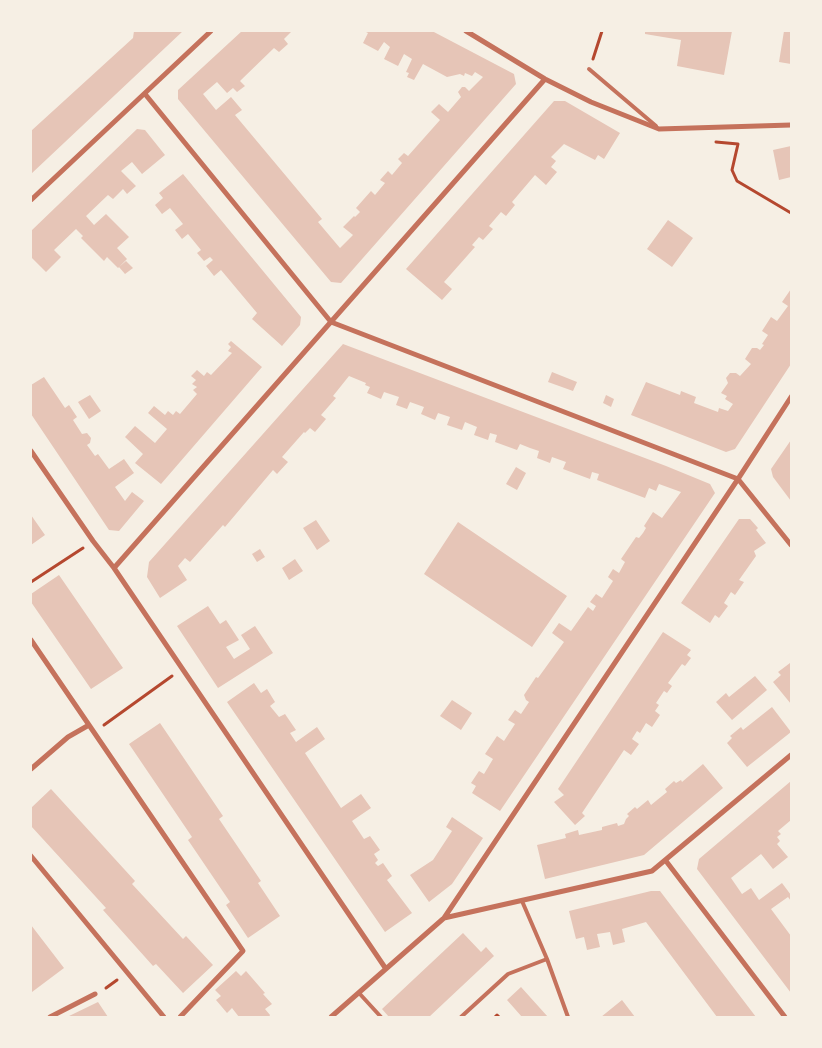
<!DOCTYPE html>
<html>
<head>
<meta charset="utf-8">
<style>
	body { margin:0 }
	#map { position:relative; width:822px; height:1048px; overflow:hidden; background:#f6efe4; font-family:"Playfair Display",serif }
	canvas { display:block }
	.frame { position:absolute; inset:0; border:32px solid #f6efe4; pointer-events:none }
</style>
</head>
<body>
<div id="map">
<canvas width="822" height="1048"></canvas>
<div class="frame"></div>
</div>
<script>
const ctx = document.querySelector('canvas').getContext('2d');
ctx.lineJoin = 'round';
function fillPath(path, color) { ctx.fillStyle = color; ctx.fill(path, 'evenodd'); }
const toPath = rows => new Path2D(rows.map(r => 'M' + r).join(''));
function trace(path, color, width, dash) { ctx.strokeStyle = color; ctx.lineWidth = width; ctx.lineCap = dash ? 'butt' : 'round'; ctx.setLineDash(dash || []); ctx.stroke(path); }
fillPath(toPath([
	[134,31,183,31,31,174,31,131,133,38],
	[242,31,292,31,284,39,288,44,279,52,274,48,240,81,245,86,237,92,233,88,227,93,217,82,203,94,216,110,231,97,242,110,235,115,322,219,318,222,340,248,353,235,343,227,354,216,355,217,360,212,356,208,371,191,375,195,385,183,380,180,388,171,392,175,402,163,398,159,404,153,408,156,440,120,431,112,439,104,448,112,461,97,458,92,462,87,465,87,469,91,483,77,475,72,472,76,465,73,464,76,460,74,447,77,423,64,414,80,407,77,409,73,406,72,412,59,404,54,398,66,384,59,390,47,384,42,378,51,363,43,368,33,364,31,432,31,514,74,516,84,341,283,331,282,178,99,178,90],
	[645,31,732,31,724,75,677,66,681,40,645,34],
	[784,31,791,31,791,64,779,62],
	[554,101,565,101,620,133,604,159,598,155,595,160,564,144,551,157,556,161,551,167,557,172,546,185,535,175,512,202,515,205,506,216,501,212,489,226,493,229,483,240,479,237,472,245,475,247,444,282,452,289,442,300,406,269],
	[137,129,145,130,165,155,142,174,132,162,121,171,136,186,127,194,123,189,113,199,108,195,86,216,94,225,106,214,129,237,117,248,127,259,118,268,107,257,104,261,81,238,83,236,76,229,54,250,61,257,46,272,31,257,31,231],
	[791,146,791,177,779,180,773,150],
	[183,174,301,317,300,325,282,346,252,319,257,313,221,270,214,276,206,266,213,260,210,257,204,261,197,253,201,250,188,234,182,239,175,230,183,224,170,208,162,214,155,205,163,198,159,193],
	[668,220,693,238,672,267,647,249],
	[126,261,133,268,125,274,119,267],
	[791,289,791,364,735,449,726,452,631,415,646,382,680,395,681,391,696,397,694,403,718,412,719,408,728,411,733,404,725,399,727,396,721,393,728,383,726,378,730,373,736,373,740,376,751,364,745,359,752,348,757,348,760,350,764,345,762,344,768,335,762,331,771,317,777,321,788,306,782,302],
	[231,341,262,367,161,484,135,463,143,454,125,437,135,426,155,443,167,429,148,413,154,406,165,415,168,411,173,415,176,411,180,414,197,394,193,390,197,387,192,384,196,380,191,376,197,370,204,376,207,372,211,375,232,353,228,351,231,347,228,344],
	[343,344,666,466,710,484,715,493,500,811,472,793,476,786,471,783,479,771,484,774,493,759,485,754,497,736,504,741,515,724,508,720,515,710,521,714,529,702,526,700,524,695,536,677,538,678,564,642,552,633,559,623,571,631,588,607,593,611,596,606,590,602,596,594,602,598,613,581,608,577,613,569,619,573,625,562,621,559,636,537,639,538,643,533,646,528,644,526,653,512,662,518,681,492,659,484,656,491,649,488,645,498,597,480,599,474,592,472,590,479,563,469,566,462,552,457,550,463,537,458,539,451,530,448,520,444,517,450,495,442,497,435,490,433,488,440,474,435,477,427,465,422,462,430,447,425,450,417,438,413,435,420,421,414,424,407,410,402,407,409,396,405,399,397,384,392,381,399,367,393,370,387,365,385,366,383,349,376,333,396,336,398,321,415,326,419,315,432,310,428,305,433,304,432,282,457,288,462,277,474,273,470,225,527,223,525,190,562,185,558,178,566,187,580,160,598,147,577,149,562],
	[552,372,577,382,573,391,548,382],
	[44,377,65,408,69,405,77,417,73,420,82,434,87,433,91,438,90,443,87,445,95,456,98,454,109,469,124,459,134,473,115,487,125,501,132,492,144,501,119,531,109,530,31,414,31,385],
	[90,395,101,411,89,419,78,402],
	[606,395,614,399,611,407,603,403],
	[791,440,791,501,773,477,771,469],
	[516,467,526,473,517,490,506,484],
	[31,515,45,535,31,545],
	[739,519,750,519,758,528,756,530,766,543,754,551,756,556,739,580,744,582,735,595,731,592,724,603,728,606,719,618,715,615,710,623,681,603],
	[316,520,330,541,317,550,303,528],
	[458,522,567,596,532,647,424,574],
	[260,549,265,557,257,562,252,554],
	[295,559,303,571,289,580,282,568],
	[59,575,123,668,91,689,31,602,31,594],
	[208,606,220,624,226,620,239,640,226,647,234,659,250,649,241,635,255,626,273,653,218,688,177,626],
	[663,632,691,650,687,655,691,658,685,666,682,664,668,683,672,686,667,693,664,691,656,703,659,705,655,711,660,715,652,727,646,723,640,733,637,731,632,739,639,744,631,755,624,750,582,813,585,816,575,825,554,802,564,795,558,789],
	[790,663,791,664,791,704,773,682,781,675,778,672],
	[755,676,767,690,732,720,716,702,726,693,729,697],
	[254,683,261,693,267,689,275,702,270,706,279,717,285,714,296,730,290,733,296,742,317,727,325,739,305,753,341,808,361,794,371,808,352,821,364,839,370,836,380,850,374,854,378,860,375,863,378,866,383,863,392,876,387,880,412,913,385,932,227,702],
	[452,700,472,713,461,730,440,716],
	[772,707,791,732,747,767,727,743,732,738,730,736,741,727,743,730],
	[160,723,223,816,219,819,261,881,258,883,280,916,248,938,226,905,230,902,188,840,192,837,129,744],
	[703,764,723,788,644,855,545,879,537,845,566,838,565,834,578,830,579,835,602,830,602,827,617,823,618,826,624,824,626,819,629,816,627,814,635,807,637,809,648,800,651,805,667,792,665,789,674,781,676,783,681,780,682,782],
	[791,781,791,820,778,831,781,834,777,837,780,841,777,844,788,857,773,869,761,854,731,878,742,894,751,888,759,900,782,883,791,895,791,901,788,897,771,909,791,936,791,993,697,869,699,859],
	[51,789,135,881,132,884,183,939,186,936,213,965,183,993,156,964,153,966,103,910,106,908,31,826,31,808],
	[452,817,483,838,452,884,429,902,410,875,433,860,452,831,446,827],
	[651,891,660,891,756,1017,717,1017,646,922,622,929,625,942,613,945,610,932,597,934,600,947,587,950,584,937,576,939,569,911],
	[31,925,64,968,32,992,31,991],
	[463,933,481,952,486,947,494,956,429,1017,389,1017,382,1009],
	[236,971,241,976,246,971,265,993,263,994,272,1004,265,1009,270,1015,269,1017,239,1017,232,1008,227,1013,216,1000,221,996,215,990],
	[521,987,548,1017,522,1017,507,1000],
	[622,1000,635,1017,601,1017],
	[98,1002,108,1017,67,1017]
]), '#e6c5b7');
trace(toPath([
	[593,59,602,31],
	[716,142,738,144,732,170,737,181,791,213],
	[31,582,83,548],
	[104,725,172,676],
	[106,988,117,980],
	[495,1017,497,1015,499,1017]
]), '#b5482f', 3);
trace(toPath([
	[589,69,656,126],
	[522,901,547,959,568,1017],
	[359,993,381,1017],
	[461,1017,508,974,547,959]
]), '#c5725c', 4);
trace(toPath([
	[466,31,545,79,591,102,659,129,791,125],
	[145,94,331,322,738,479,791,545],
	[31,200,211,31],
	[31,451,93,541,114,568,386,969],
	[114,568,545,79],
	[31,640,89,725],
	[31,769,68,737,89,725,243,951,180,1017],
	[31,856,164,1017],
	[666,861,785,1017],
	[444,918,652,871,791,755],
	[50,1017,95,994],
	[331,1017,444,918,738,479,791,397]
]), '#c5725c', 5);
</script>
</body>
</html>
